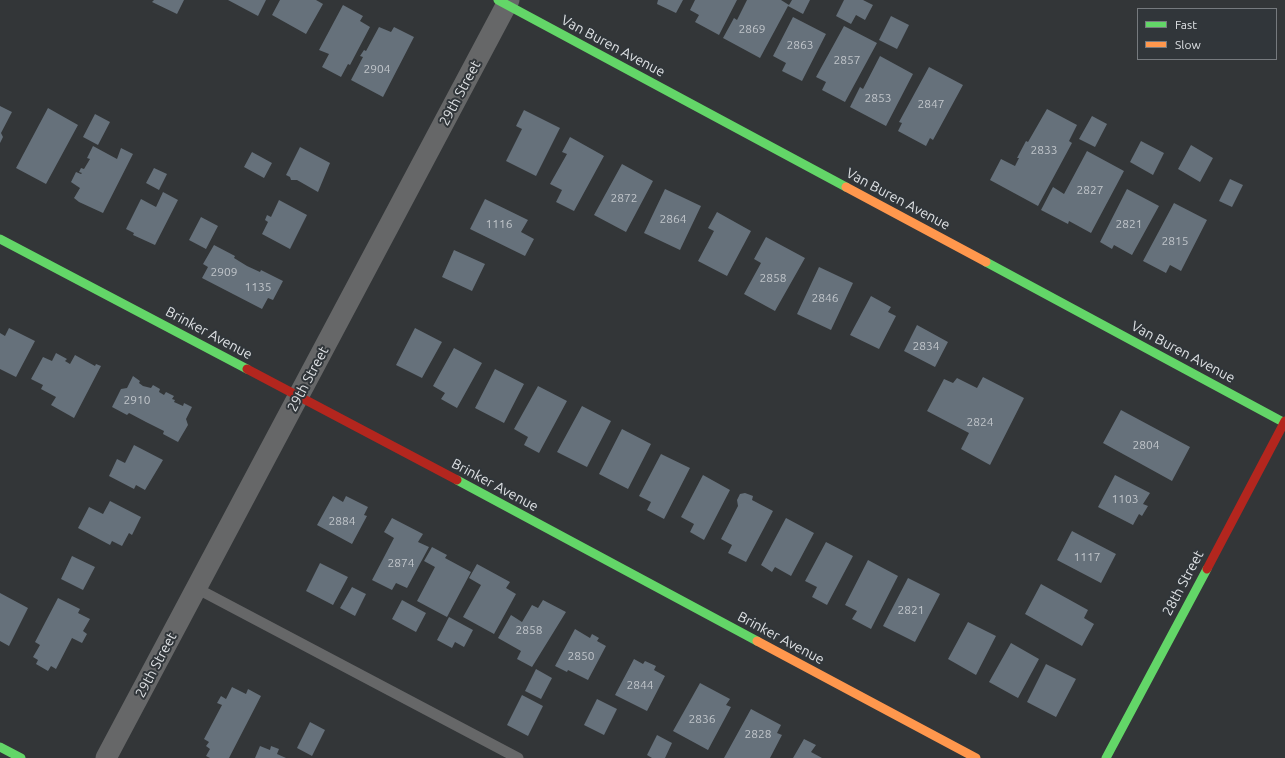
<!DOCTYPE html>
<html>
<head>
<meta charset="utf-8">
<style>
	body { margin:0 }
	#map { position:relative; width:1285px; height:758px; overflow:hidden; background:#333638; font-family:Ubuntu,sans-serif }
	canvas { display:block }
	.legend { position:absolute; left:1137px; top:8px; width:140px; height:52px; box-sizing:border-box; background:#31363a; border:1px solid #767a7e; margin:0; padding:5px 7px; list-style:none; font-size:12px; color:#dee1e4 }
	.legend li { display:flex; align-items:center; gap:8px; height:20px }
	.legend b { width:20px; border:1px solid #767a7e }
</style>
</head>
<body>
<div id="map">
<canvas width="1285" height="758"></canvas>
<ul class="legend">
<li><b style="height:5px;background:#63d668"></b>Fast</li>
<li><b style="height:5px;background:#ff974d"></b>Slow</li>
</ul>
</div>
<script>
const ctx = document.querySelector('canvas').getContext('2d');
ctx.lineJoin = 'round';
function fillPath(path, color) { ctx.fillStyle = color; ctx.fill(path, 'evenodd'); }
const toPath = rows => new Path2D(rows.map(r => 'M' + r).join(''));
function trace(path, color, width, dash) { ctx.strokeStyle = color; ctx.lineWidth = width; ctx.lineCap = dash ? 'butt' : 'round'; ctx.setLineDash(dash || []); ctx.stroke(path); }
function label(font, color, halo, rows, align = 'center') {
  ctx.font = font + ' Ubuntu,sans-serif'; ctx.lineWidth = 4; ctx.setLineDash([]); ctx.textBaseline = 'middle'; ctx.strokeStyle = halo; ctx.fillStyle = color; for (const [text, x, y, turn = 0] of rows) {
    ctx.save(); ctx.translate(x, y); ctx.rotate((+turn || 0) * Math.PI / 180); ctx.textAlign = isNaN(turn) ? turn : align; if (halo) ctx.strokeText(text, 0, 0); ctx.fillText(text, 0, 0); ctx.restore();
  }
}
fillPath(toPath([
	[154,0,184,0,177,14,152,2],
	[228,0,266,0,258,16],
	[280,0,316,0,323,4,306,34,272,15],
	[658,0,683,0,676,13,657,4],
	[695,0,737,0,719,35,695,22,699,15,690,10],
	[747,0,781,0,789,5,792,0,810,0,803,14,788,6,760,58,723,38,734,18,737,20],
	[844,0,863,0,873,5,865,20,856,15,851,24,836,16],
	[343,5,363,16,360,21,370,27,350,65,348,64,341,77,322,67,329,54,319,50],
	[891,16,909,25,897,49,879,40],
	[793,17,826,34,802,81,782,71,786,63,773,56],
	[844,26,877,43,845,102,822,90,826,82,816,77],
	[379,27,391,32,394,27,414,37,383,97,351,80,363,57,360,56,364,50,366,51],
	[880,56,913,74,886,126,850,107,860,87,863,89],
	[929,67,963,85,933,140,930,138,926,146,898,131,902,123,899,122],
	[0,106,12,112,1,133,3,137,0,143],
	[48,108,78,125,46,184,16,168],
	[1047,109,1077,125,1069,141,1072,143,1038,206,990,180,1001,159,1015,166,1019,158,1017,158,1026,141,1028,142],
	[524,110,560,128,536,176,506,161,522,129,516,126],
	[95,114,110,122,98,145,83,137],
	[1092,116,1107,124,1095,147,1079,139],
	[570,137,604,156,574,211,556,202,562,190,550,184,567,154,562,152],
	[1141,141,1164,153,1153,175,1130,162],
	[1191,145,1213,158,1200,182,1178,169],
	[93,146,117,159,121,148,133,154,103,213,79,202,74,198,80,188,71,182,76,172,81,174,82,173,79,172,81,168,84,169,90,159,87,158],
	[300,147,330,163,318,192,297,180,291,180,290,177,286,175],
	[1087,151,1124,171,1091,233,1069,221,1068,224,1041,210,1053,187,1064,194],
	[252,152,272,163,264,178,244,167],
	[622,164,653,181,626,232,594,215],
	[154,168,167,174,159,190,146,183],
	[1230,179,1243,185,1232,207,1219,201],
	[665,189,701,206,680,250,644,233],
	[1127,189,1159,206,1132,255,1114,245,1112,249,1100,242],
	[163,192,178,200,155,245,133,235,134,233,126,229,141,199,156,207],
	[485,199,528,220,521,232,534,239,525,256,470,229],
	[279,200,307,215,290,249,262,234,268,222,265,220,267,215,271,217],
	[1174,203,1207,220,1181,271,1170,265,1166,273,1143,261],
	[717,212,751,231,727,276,698,261,714,231,708,228],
	[201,217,218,226,206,249,189,240],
	[766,237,805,258,775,311,744,294,761,263,754,259],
	[214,245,235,256,234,258,247,266,260,272,261,270,283,281,273,300,268,298,262,309,202,278,208,267,203,264],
	[454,250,485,264,472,291,442,277],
	[819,267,853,283,831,330,797,314],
	[871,296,891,307,888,312,896,316,879,349,850,335],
	[917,325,948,342,935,367,904,351],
	[9,328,35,341,16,377,0,369,0,333,5,336],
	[415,328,442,342,422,378,396,365],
	[454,348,482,363,457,408,441,399,445,393,433,386],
	[56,353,67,359,65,361,70,364,75,355,95,366,96,364,101,366,74,418,51,405,56,397,41,389,43,385,31,379,43,357,52,361],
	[495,369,524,384,504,423,475,408],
	[133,376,140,381,139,383,143,386,151,388,153,385,160,389,159,392,164,395,166,392,174,396,172,399,175,400,174,402,183,406,184,403,192,407,186,419,188,425,178,442,163,434,164,431,146,422,129,413,127,415,112,407,121,389,127,388],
	[983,377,1024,398,990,465,961,449,969,433,927,411,944,379,953,383,957,378,977,388],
	[538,386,567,401,539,453,524,445,528,437,514,429],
	[582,406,611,421,587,467,557,452],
	[1121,410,1190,447,1172,481,1103,443],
	[622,429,651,444,628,489,599,474],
	[134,445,163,460,145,490,136,485,134,489,109,476,117,459,125,463],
	[661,454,690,468,664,519,647,510,651,502,639,496],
	[703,475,730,490,704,540,690,532,694,524,681,517],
	[1115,475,1150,493,1143,504,1148,506,1142,516,1139,514,1133,525,1098,507],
	[745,493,753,496,752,500,773,511,746,562,728,553,732,545,721,539,738,506,737,500,740,494],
	[333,496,343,502,346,496,368,507,364,515,367,516,352,544,317,525],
	[110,501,141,517,132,535,129,533,122,546,112,541,110,545,78,528,89,507,103,514],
	[392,518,423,534,418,542,429,547,407,588,396,583,392,590,372,580,394,538,384,532],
	[786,518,814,533,791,576,775,567,772,572,761,565],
	[1072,531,1116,554,1101,583,1057,560],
	[826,542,853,556,827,605,812,597,817,587,805,581],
	[432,547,447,555,445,558,471,572,447,617,417,601,435,567,424,561],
	[72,556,95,567,83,590,61,579],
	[868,560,898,576,871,629,852,619,857,611,845,605],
	[320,563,348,577,333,605,306,591],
	[477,564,510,582,506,588,516,594,494,634,463,617,481,585,469,578],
	[908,578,940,594,915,642,883,626],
	[1041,584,1088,610,1084,618,1094,624,1082,646,1025,614],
	[352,587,366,594,355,616,340,608],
	[0,593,28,608,9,646,0,641],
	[58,598,80,609,78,613,90,619,83,631,87,634,82,643,72,638,56,669,51,666,48,671,36,664,38,660,33,657,40,645,35,642],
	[402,600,426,613,416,632,392,619],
	[543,600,566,612,532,667,517,659,521,651,498,638,511,615,522,622,532,605,538,608],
	[449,617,473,630,464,647,455,642,452,648,437,640],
	[968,622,996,636,976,675,948,659],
	[575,629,590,638,592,634,599,638,597,641,606,646,588,680,568,670,567,672,555,666],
	[1011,643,1039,659,1018,698,989,682],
	[634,659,643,664,645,661,656,666,654,670,665,676,647,711,615,695],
	[1046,664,1076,679,1056,717,1027,702],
	[536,669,552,678,541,699,525,691],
	[700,683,730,699,726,705,731,707,708,750,673,731],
	[232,687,246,694,248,689,261,696,229,758,210,758,206,756,210,749,206,746,209,742,204,739,222,705,217,703,221,696,226,699],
	[522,695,543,706,528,736,507,725],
	[597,699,617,709,604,735,584,725],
	[751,709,781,725,777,733,782,735,770,758,724,758],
	[310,722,325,730,312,756,297,748],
	[657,735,672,743,665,758,652,758,647,755],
	[804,739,816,745,811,752,822,758,793,758],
	[260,746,270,750,271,746,279,749,277,754,286,758,255,758]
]), '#66717b');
trace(toPath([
	[196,588,518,758]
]), '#666768', 11);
trace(toPath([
	[106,758,509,0]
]), '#666768', 21);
trace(toPath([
	[498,0,846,187],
	[0,239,247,369],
	[986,262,1285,423],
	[457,480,757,641],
	[0,747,21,758],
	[1106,758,1207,569]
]), '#63d668', 9);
trace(toPath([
	[846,187,986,262],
	[757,641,976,758]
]), '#ff974d', 9);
trace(toPath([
	[247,369,457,480],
	[1207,569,1285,421]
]), '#b3261e', 9);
label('12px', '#c0c5ca', null, [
	["2869",752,29],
	["2863",800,45],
	["2857",847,60],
	["2904",377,69],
	["2853",878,98],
	["2847",931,104],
	["2833",1044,150],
	["2827",1090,190],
	["2872",624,198],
	["2864",673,219],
	["1116",499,224],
	["2821",1129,224],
	["2815",1175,241],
	["2909",224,272],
	["2858",773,278],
	["1135",258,287],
	["2846",825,298],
	["2834",926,346],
	["2910",137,400],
	["2824",980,422],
	["2804",1146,445],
	["1103",1125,499],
	["2884",342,521],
	["1117",1087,557],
	["2874",401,563],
	["2821",911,610],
	["2858",529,630],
	["2850",581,656],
	["2844",640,685],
	["2836",702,719],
	["2828",758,734]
]);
label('14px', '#dee1e4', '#31363a', [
	["Van Buren Avenue",613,46,28],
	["29th Street",460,93,-62],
	["Van Buren Avenue",898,199,28],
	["Brinker Avenue",209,333,28],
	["Van Buren Avenue",1183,352,28],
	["29th Street",308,379,-62],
	["Brinker Avenue",495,485,28],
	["28th Street",1183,583,-62],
	["Brinker Avenue",781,638,28],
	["29th Street",156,665,-62]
]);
</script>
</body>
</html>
